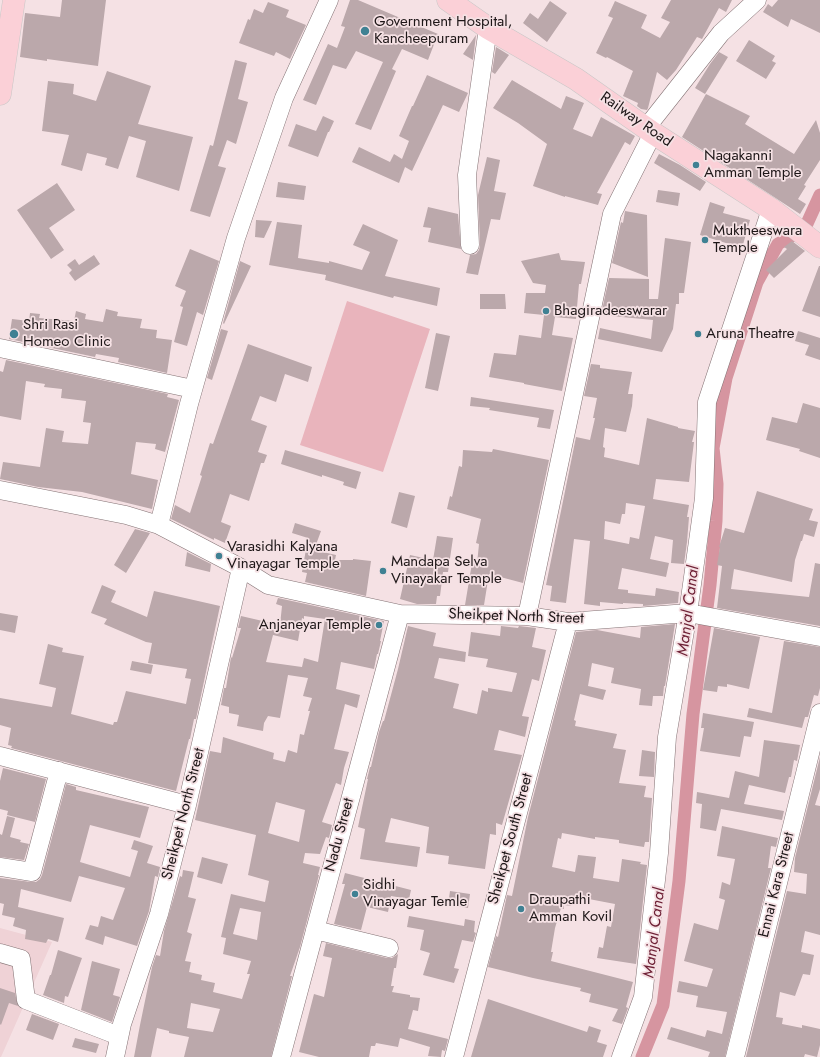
<!DOCTYPE html>
<html>
<head>
<meta charset="utf-8">
<style>
	body { margin:0 }
	canvas { display:block; background:#f5e1e4 }
</style>
</head>
<body>
<canvas width="820" height="1057"></canvas>
<script>
const ctx = document.querySelector('canvas').getContext('2d');
ctx.lineJoin = 'round';
function fillPath(path, color) { ctx.fillStyle = color; ctx.fill(path, 'evenodd'); }
const toPath = rows => new Path2D(rows.map(r => 'M' + r).join(''));
function trace(path, color, width, dash) { ctx.strokeStyle = color; ctx.lineWidth = width; ctx.lineCap = dash ? 'butt' : 'round'; ctx.setLineDash(dash || []); ctx.stroke(path); }
function label(font, color, halo, rows, align = 'center') {
  ctx.font = font + ' Jost,sans-serif'; ctx.lineWidth = 3.5; ctx.setLineDash([]); ctx.textBaseline = 'middle'; ctx.strokeStyle = halo; ctx.fillStyle = color; for (const [text, x, y, turn = 0] of rows) {
    ctx.save(); ctx.translate(x, y); ctx.rotate((+turn || 0) * Math.PI / 180); ctx.textAlign = isNaN(turn) ? turn : align; if (halo) ctx.strokeText(text, 0, 0); ctx.fillText(text, 0, 0); ctx.restore();
  }
}
fillPath(toPath([
	[0,928,52,942,1,1057,0,1057]
]), '#efd2d6');
fillPath(toPath([
	[347,301,430,329,383,472,300,445]
]), '#e9b4bc');
trace(toPath([
	[642,1057,663,1005,679,881,693,714,710,585,716,521,717,484,713,448,726,378,757,282,778,244,805,228,820,195]
]), '#d695a0', 13);
fillPath(toPath([
	[62,0,106,0,98,66,47,59,47,61,20,57,25,13,60,17],
	[350,0,358,0,438,34,428,60,402,49,392,69,396,71,371,130,355,124,383,62,356,51,346,69,333,65,316,105,303,100,328,44,337,48,345,27,341,26],
	[671,0,732,0,726,12,719,8,702,39,697,37,676,70,667,80,657,72,648,108,647,110,641,109,637,106,638,103,623,96,633,71,607,57,606,58,596,53,613,18,608,16,615,1,647,15,641,28,660,38,670,22,661,18],
	[778,0,820,0,820,33,791,19,788,27,763,12,768,4,772,7],
	[550,1,567,13,547,42,523,23,530,13,538,19],
	[268,2,289,10,286,17,306,25,290,59,276,52,274,56,239,43,248,19,250,20,254,9,263,13],
	[476,35,473,60,463,54],
	[749,40,775,56,772,61,776,63,766,79,736,61],
	[496,47,509,55,495,74,492,72],
	[719,52,728,57,705,94,695,88,710,64],
	[235,60,247,63,238,99,248,102,236,144,227,140,218,166,226,168,210,217,190,211,210,145,213,146],
	[107,71,151,86,138,124,193,137,179,191,136,177,146,141,129,136,118,169,105,165,107,158,87,153,82,171,61,165,69,135,42,131,48,81,74,84,73,94,96,101],
	[427,75,468,93,459,112,443,105,412,171,405,167,399,183,352,162,359,147,390,162,394,154,402,159,409,141,399,136,412,106,413,106],
	[512,80,561,109,566,96,584,103,573,129,592,137,601,117,635,136,630,145,625,142,597,193,602,194,598,205,565,196,565,197,533,186,547,144,518,123,493,108],
	[706,94,750,116,745,124,794,154,816,120,820,133,820,160,804,185,806,186,798,199,806,204,800,214,682,137],
	[323,116,334,121,329,132,328,132,318,157,288,146,296,124,316,131],
	[659,154,680,165,706,182,700,191,654,163],
	[487,157,500,160,494,191,506,193,500,220,491,219,478,275,466,273,470,255,476,254,479,250,480,245,478,195],
	[278,182,306,186,304,200,276,197],
	[57,183,75,210,49,228,64,250,51,259,17,210],
	[658,190,680,193,678,206,656,202],
	[710,202,725,207,723,213,750,220,742,248,700,235],
	[428,207,458,214,461,249,428,242,431,228,423,227],
	[625,211,647,215,648,277,612,263,621,222,623,223],
	[256,220,272,221,264,238,255,237],
	[277,222,302,225,298,258,329,263,329,261,362,270,370,252,353,245,363,224,398,240,385,276,440,288,437,306,394,296,393,298,325,280,326,275,269,265],
	[665,238,691,242,684,293,679,293,679,304,676,304,673,329,662,352,598,339,600,328,651,339,653,320,601,315,609,278,649,279,649,299,658,299],
	[792,241,805,251,774,278,766,270,787,249,784,247],
	[190,249,219,261,203,315,197,312,187,346,174,342,183,307,180,306,186,291,175,286],
	[559,253,561,260,585,262,581,284,579,284,576,319,555,317,552,335,573,338,562,391,524,384,524,383,489,377,494,353,516,355,519,335,541,338,544,315,524,313,526,293,545,293,546,285,533,283,521,261],
	[94,255,100,264,75,281,69,273,72,270,67,265,75,259,79,265],
	[240,261,251,266,224,324,223,323],
	[819,266,820,266,820,317,802,311],
	[480,294,505,294,506,309,480,309],
	[106,309,118,312,117,316,142,319,140,328,157,330,156,338,172,340,167,373,118,362,119,358,96,354,95,357,9,339,12,319,29,321,30,313,40,314,39,318,74,321,76,311,86,314,85,319,103,322],
	[221,329,228,331,212,380,207,378],
	[798,331,820,338,820,360,805,355,809,345,795,341],
	[436,333,450,336,438,391,425,388],
	[248,344,312,367,308,382,285,374,276,402,260,396,251,420,267,426,258,452,267,455,264,463,261,463,249,501,230,494,221,522,231,526,225,543,214,538,214,540,171,519,175,505,190,513,202,476,200,475,210,443,213,444],
	[6,360,168,394,167,397,179,400,165,452,155,449,156,444,136,442,131,474,158,480,152,509,82,492,38,487,0,479,3,462,40,467,46,428,64,431,62,442,88,444,91,423,83,422,86,401,61,398,62,389,44,387,45,384,26,381,21,420,0,416,0,371,3,372],
	[591,364,600,365,600,368,632,372,628,394,633,394,632,406,626,432,605,428,603,447,605,448,604,457,639,465,647,418,678,427,678,428,695,431,692,442,694,442,689,482,656,479,653,499,689,505,687,517,689,517,687,542,684,564,671,563,673,540,655,536,650,559,669,563,666,577,622,568,618,589,628,590,628,593,655,596,656,588,679,592,678,603,643,606,643,604,623,603,623,604,600,602,600,606,584,604,590,541,574,539,566,603,550,601,552,586,546,585,576,437,590,440,595,418,593,418,597,398,584,396],
	[626,503,645,506,639,539,630,537,629,544,604,539,605,521,620,524,622,514,625,514],
	[471,397,554,410,550,429,537,427,539,418,489,410,490,408,470,406],
	[803,403,820,408,820,458,799,451,800,449,766,440,772,417,797,423],
	[493,449,549,460,523,583,489,574,484,605,465,605,472,563,477,564,479,544,476,543,481,519,447,509,450,496,452,497,459,466,462,467,463,450,492,452],
	[285,450,361,472,356,489,343,485,344,482,322,475,322,477,281,464],
	[757,491,813,509,809,520,818,522,814,537,804,534,802,541,801,541,795,560,792,582,734,569,731,589,809,597,815,563,820,564,820,626,717,608,722,566,717,565,720,547,719,547,725,528,744,533],
	[399,492,415,496,407,528,391,523],
	[295,523,321,531,314,550,336,555,335,560,353,560,353,559,371,561,366,596,305,582,307,573,302,572,308,538,292,533],
	[135,529,150,533,126,573,114,565],
	[437,536,453,538,448,572,443,572,440,596,437,596,436,604,417,604,400,599,410,555,433,560],
	[187,552,211,564,210,572,185,566],
	[102,585,116,591,111,602,147,617,154,591,220,606,196,719,194,719,190,739,189,739,176,791,11,748,12,746,8,745,11,728,0,725,0,698,52,707,56,688,39,684,48,644,63,648,62,652,84,656,71,714,113,725,114,722,117,722,126,691,186,704,191,679,185,678,187,669,148,663,152,643,146,642,104,624,107,619,91,613],
	[278,598,384,621,380,641,381,641,378,654,377,654,374,669,341,662,336,689,360,695,357,708,345,704,334,749,349,752,344,768,341,785,336,783,322,822,332,825,329,838,326,837,320,854,305,853,303,863,320,867,318,875,319,875,300,947,290,976,292,976,271,1057,184,1057,189,1037,169,1033,169,1031,157,1028,151,1057,134,1057,140,1025,152,967,156,955,160,956,164,931,180,876,182,877,183,870,194,872,188,897,196,899,187,932,192,934,185,961,191,962,189,972,202,975,201,980,215,983,213,992,242,999,250,974,247,974,251,961,223,954,226,938,221,937,231,894,265,902,269,881,248,875,256,835,195,820,210,751,221,753,223,737,274,753,273,759,285,762,288,750,297,753,300,734,304,735,310,711,308,711,312,698,303,696,308,678,288,675,280,718,268,716,264,723,263,731,237,726,239,715,229,713,229,707,221,705,224,688,226,688,231,657,232,658,241,628,238,628,241,616,280,625,282,606,276,604],
	[304,616,325,619,318,662,304,658,302,667,266,662,273,635,298,641,302,618,304,619],
	[276,802,305,810,299,842,268,833],
	[240,908,261,912,257,940,233,934],
	[191,1003,220,1009,213,1032,187,1028],
	[0,613,18,616,15,633,0,630],
	[675,624,665,686,664,686,663,696,653,696,652,706,639,705,641,689,611,683,614,668,592,663,588,686,606,690,603,700,580,694,574,720,576,721,575,726,617,734,613,748,626,750,619,783,646,786,644,797,652,798,649,842,645,842,644,847,619,843,619,840,595,837,595,839,562,833,561,839,558,838,552,867,575,872,578,855,596,857,593,878,619,882,622,859,641,862,640,864,647,865,636,964,597,958,599,947,603,948,607,926,611,927,615,904,573,896,571,906,564,905,564,909,561,908,555,928,551,952,553,952,551,961,633,982,626,1007,628,1008,622,1024,612,1021,618,1009,589,1002,591,994,580,991,581,988,533,978,488,967,496,936,498,937,507,895,512,896,528,817,576,632,597,630,640,638,641,627],
	[408,626,436,633,433,646,466,652,465,662,439,658,434,678,459,684,453,708,477,714,482,690,488,692,488,688,512,692,517,673,486,667,488,659,468,656,471,632,500,636,501,626,518,628,519,626,536,628,532,647,546,650,539,681,532,679,522,716,529,717,525,737,499,730,494,750,522,755,502,825,496,823,496,835,490,834,485,869,448,864,449,856,426,853,429,827,391,818,385,842,420,847,417,867,360,859,365,829,358,827,368,779,367,779,370,767,371,767,379,732,383,721,384,721,398,669],
	[714,628,760,637,749,689,727,684,727,687,718,686,717,692,703,690],
	[784,641,820,647,820,688,818,696,814,695,808,717,805,717,802,728,747,717,749,708,772,713],
	[132,661,153,665,151,674,130,670],
	[703,713,754,722,751,737,744,736,740,757,700,751,704,728,701,728],
	[764,740,800,745,797,761,794,760,791,777,789,777,785,793,749,785,744,804,784,811,782,820,721,809,716,831,700,828,702,804,696,803,697,792,729,798,735,771,759,777],
	[642,750,655,752,654,777,639,776],
	[820,757,820,789,815,805,820,806,820,935,805,931,801,952,814,955,810,975,803,974,795,996,780,992,776,1017,783,1018,782,1024,802,1028,802,1025,820,1029,820,1045,817,1057,805,1054,804,1057,746,1057,787,891,806,894,807,874,794,872,795,858],
	[3,768,46,779,35,822,7,815,8,811,0,809,0,781],
	[66,784,76,787,76,790,149,807,140,838,90,825,80,862,130,877,138,851,131,849,134,840,153,846,147,863,160,867,158,877,155,876,149,911,137,946,105,936,103,945,85,939,90,925,98,927,101,916,113,920,125,888,79,876,71,902,21,889,18,907,64,918,58,942,48,939,46,943,25,939,26,930,13,926,15,918,2,915,4,904,0,903,0,878,31,882,36,882,40,879,42,875],
	[7,816,15,818,10,837,21,840,20,842,29,844,24,860,0,857,0,834,2,835],
	[722,826,778,838,776,847,771,846,768,868,771,868,725,1057,708,1057,710,1052,667,1039,671,1027,705,1037,707,1030,722,1034,727,1012,696,1007,698,996,677,992,679,981,707,987,713,969,684,961,694,923,718,930,725,900,719,898,722,882,730,885,735,859,717,856],
	[202,857,228,864,222,884,197,877],
	[345,873,411,890,409,899,391,896,388,912,367,907,361,930,334,924,345,884,342,884],
	[450,891,470,894,468,908,448,905],
	[409,916,464,926,465,919,475,921,474,932,476,933,473,942,462,940,454,968,459,969,454,983,423,975,430,953,420,950,424,930,407,927],
	[326,943,387,958,392,958,398,954,396,968,394,968,391,986,394,986,392,992,410,995,410,997,420,998,418,1011,413,1010,408,1029,448,1039,445,1051,442,1050,441,1057,428,1056,430,1047,400,1038,398,1047,376,1043,375,1046,371,1046,369,1057,319,1057,299,1052,314,994,324,997,332,958,323,956],
	[58,950,82,958,68,997,65,996,64,1003,43,995,50,975,51,975],
	[92,961,120,969,113,995,120,997,112,1022,81,1010],
	[0,988,15,993,18,1006,9,1003,1,1025,0,1024],
	[488,999,587,1032,589,1026,601,1030,597,1042,607,1045,603,1057,471,1057],
	[32,1014,59,1024,53,1040,26,1030],
	[75,1038,99,1044,96,1053,72,1047]
]), '#bba8ab');
const minor = toPath([
	[646,128,721,33,757,0],
	[470,245,467,175,488,28],
	[0,348,193,389],
	[0,490,126,515,159,525,241,568,268,585,400,614,527,616,568,622,688,613,820,637],
	[159,525,189,404,236,238,284,98,329,0],
	[527,616,612,214,653,133],
	[0,756,187,805],
	[0,867,32,872,59,771],
	[315,930,389,948],
	[0,953,21,959,26,1000,119,1036],
	[115,1057,122,1024,159,914,187,805,241,568],
	[281,1057,400,614],
	[454,1057,568,622],
	[621,1057,643,997,659,853,667,737,688,613,704,498,707,402,771,209],
	[735,1057,820,713]
]);
const major = toPath([
	[448,0,488,28,576,79,653,133,771,209,820,247],
	[0,94,14,0]
]);
trace(minor, '#847375', 19);
trace(major, '#c9c7c7', 23);
trace(minor, '#fff', 18);
trace(major, '#fbd0d7', 22);
for (const [x, y, r, color] of [
	[365,31,5,"#3f8193"],
	[696,165,4,"#3f8193"],
	[705,240,4,"#3f8193"],
	[546,311,4,"#3f8193"],
	[14,334,5,"#3f8193"],
	[698,334,4,"#3f8193"],
	[219,556,4,"#3f8193"],
	[383,571,4,"#3f8193"],
	[379,625,4,"#3f8193"],
	[355,894,4,"#3f8193"],
	[521,909,4,"#3f8193"]
]) { const dot = new Path2D(); dot.arc(x, y, r, 0, 2 * Math.PI); ctx.fillStyle = color; ctx.fill(dot); trace(dot, '#f5e1e4', 1.5); }
label('15px', '#1d1617', '#f5e1e4', [
	["Government Hospital,",374,22],
	["Kancheepuram",374,39],
	["Nagakanni",704,156],
	["Amman Temple",704,173],
	["Muktheeswara",713,231],
	["Temple",713,248],
	["Bhagiradeeswarar",554,311],
	["Shri Rasi",23,325],
	["Homeo Clinic",23,342],
	["Aruna Theatre",706,334],
	["Varasidhi Kalyana",227,547],
	["Vinayagar Temple",227,564],
	["Mandapa Selva",391,562],
	["Vinayakar Temple",391,579],
	["Anjaneyar Temple",371,625,"right"],
	["Sidhi",363,885],
	["Vinayagar Temle",363,902],
	["Draupathi",529,900],
	["Amman Kovil",529,917]
], 'left');
label('15px', '#1d1617', '#f5e1e4', [
	["Railway Road",636,120,35],
	["Sheikpet North Street",516,617,2],
	["Sheikpet North Street",184,814,-76],
	["Nadu Street",340,835,-75],
	["Sheikpet South Street",511,839,-75],
	["Ennai Kara Street",777,885,-76]
]);
label('italic 16px', '#6e2136', '#f5e1e4', [
	["Manjal Canal",689,611,-83],
	["Manjal Canal",655,933,-83]
]);
</script>
</body>
</html>
